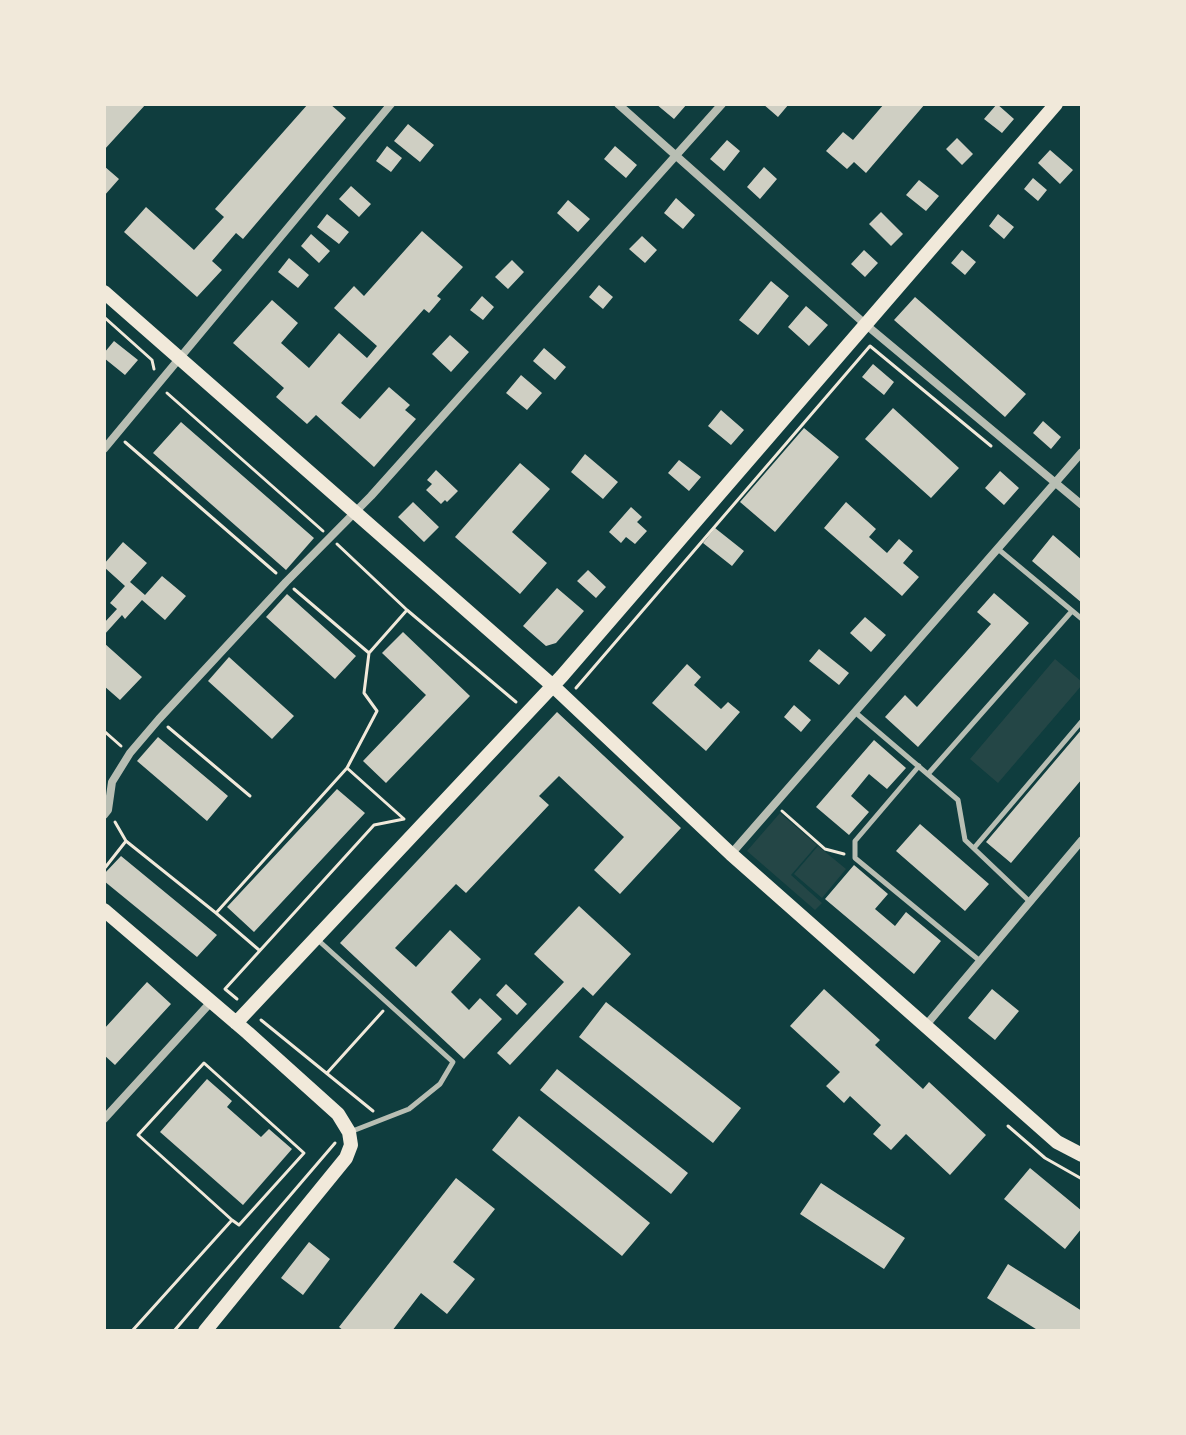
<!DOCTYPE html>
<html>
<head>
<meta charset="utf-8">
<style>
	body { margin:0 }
	#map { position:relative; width:1186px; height:1435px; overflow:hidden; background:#0f3d3e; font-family:"Exo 2",sans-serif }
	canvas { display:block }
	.frame { position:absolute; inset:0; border:106px solid #f1e9da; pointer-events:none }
</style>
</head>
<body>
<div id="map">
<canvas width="1186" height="1435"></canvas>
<div class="frame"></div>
</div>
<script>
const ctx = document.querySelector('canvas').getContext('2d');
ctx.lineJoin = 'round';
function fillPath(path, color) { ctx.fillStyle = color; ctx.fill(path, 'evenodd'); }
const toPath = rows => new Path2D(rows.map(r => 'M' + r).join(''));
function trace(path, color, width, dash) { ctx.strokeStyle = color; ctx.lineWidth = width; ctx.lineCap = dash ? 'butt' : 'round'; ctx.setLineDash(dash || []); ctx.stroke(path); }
fillPath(toPath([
	[1055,659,1082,682,1082,685,998,783,970,759],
	[780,813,817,845,791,875,822,903,815,910,747,851],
	[818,846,846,869,822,898,794,874]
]), '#244646');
fillPath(toPath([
	[105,104,146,104,104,150,104,105],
	[308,104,330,104,346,118,243,239,236,233,212,261,222,270,197,297,124,232,146,207,194,250,224,217,215,209],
	[656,104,687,104,674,119],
	[763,104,789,104,778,117],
	[884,104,925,104,866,173,854,162,847,169,826,151,843,132,853,140],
	[997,104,1014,119,1002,133,984,119],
	[408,124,434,145,420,162,394,141],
	[957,138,973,154,962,165,946,149],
	[727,140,740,151,724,171,710,159],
	[387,146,402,158,391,172,376,161],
	[615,146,637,165,626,178,604,159],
	[1050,150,1073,170,1060,184,1038,163],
	[104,166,119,179,104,196],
	[764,167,777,179,760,199,747,187],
	[1033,178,1047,190,1038,201,1024,189],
	[919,180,939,196,926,211,906,195],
	[351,186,371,204,359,217,339,199],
	[676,198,695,215,683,229,664,213],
	[568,200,590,219,578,232,557,213],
	[881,212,903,234,891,246,869,224],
	[327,214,349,232,339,244,317,227],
	[998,214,1014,227,1004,239,989,226],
	[422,231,463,267,437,296,441,299,429,313,424,309,341,403,360,419,389,387,410,405,405,410,416,419,374,467,316,415,307,424,276,397,284,388,233,343,272,300,298,323,281,343,309,368,339,333,367,358,377,346,334,308,354,286,364,296],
	[311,234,330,251,319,263,301,246],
	[642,236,657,250,645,263,629,249],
	[864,250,878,263,865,277,851,264],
	[962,250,976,262,965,275,951,263],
	[289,258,309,275,298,288,278,272],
	[512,260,524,272,508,289,495,277],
	[771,281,789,296,758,335,739,320],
	[599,285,613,297,603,309,589,297],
	[482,296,494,307,483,320,470,310],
	[915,297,1026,394,1005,417,894,320],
	[806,306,828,325,809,346,788,327],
	[450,335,469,352,451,372,432,354],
	[114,341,138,360,125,375,104,358,104,353],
	[544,348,566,367,555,380,533,361],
	[873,364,894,382,884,395,862,377],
	[521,375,542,393,527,410,506,393],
	[893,408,959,468,931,498,865,439],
	[721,410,744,430,731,445,708,426],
	[1043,421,1061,437,1051,449,1033,433],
	[181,422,314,538,286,570,153,453],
	[804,428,839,457,775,532,740,502],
	[585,454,618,482,603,499,571,472],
	[679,460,701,477,689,491,668,473],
	[520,463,550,489,512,532,547,563,520,594,455,537],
	[436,470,458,491,447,502,445,500,441,504,426,490,432,484,427,480],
	[1000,471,1019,488,1004,505,985,488],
	[413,502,439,527,424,542,398,517],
	[846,502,876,529,869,537,887,553,899,539,913,551,903,563,919,577,902,596,824,528],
	[631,507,642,517,637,522,647,531,635,544,626,537,621,543,609,532],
	[715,528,744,551,732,566,703,543],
	[1053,535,1082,560,1082,603,1032,561],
	[123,542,147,563,130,582,145,595,162,576,186,596,165,620,142,600,125,619,122,615,104,635,104,623,117,609,110,603,125,586,104,567,104,564],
	[588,570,606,587,596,598,577,581],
	[557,588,584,611,556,643,546,646,523,626],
	[994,593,1029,623,918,747,885,717,905,695,917,707,991,624,977,612],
	[287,594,356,656,335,679,266,617],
	[865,617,886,635,871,652,850,633],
	[403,632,470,696,386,783,363,761,426,695,382,653],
	[104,643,142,677,120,700,104,686],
	[819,649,849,673,839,685,809,661],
	[229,657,294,716,272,739,208,681],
	[687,664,701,677,694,685,721,709,728,702,740,712,706,751,652,703],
	[794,705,811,720,801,732,784,717],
	[557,712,681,828,620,894,594,870,624,837,559,776,539,796,549,805,466,893,456,884,395,948,416,967,450,930,481,959,451,992,469,1010,480,998,502,1019,464,1059,340,943],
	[1082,729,1082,779,1011,863,986,842],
	[158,737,228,796,207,821,137,761],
	[874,740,906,768,887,789,869,774,851,796,869,812,849,835,816,807],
	[337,789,365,813,254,932,227,907],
	[920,824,989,884,965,911,896,851],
	[121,856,217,935,197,957,104,881,104,874],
	[854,865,888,894,875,909,895,926,906,912,941,941,914,974,825,899],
	[579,906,631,954,593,996,583,987,510,1065,497,1053,564,982,534,954],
	[147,982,171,1004,115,1065,104,1055,104,1029],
	[506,984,527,1004,517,1015,496,995],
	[824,989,880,1040,875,1045,923,1089,929,1082,986,1135,950,1175,906,1134,891,1150,873,1134,881,1125,850,1096,844,1103,826,1086,840,1072,790,1026],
	[992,989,1019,1011,995,1040,968,1018],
	[606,1002,741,1108,713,1143,579,1037],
	[557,1069,688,1173,671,1194,540,1090],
	[207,1079,232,1101,227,1107,261,1137,269,1129,292,1149,243,1205,160,1132],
	[519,1116,650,1223,622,1256,492,1150],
	[1030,1168,1082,1211,1082,1228,1065,1249,1004,1199],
	[456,1178,495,1209,453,1262,475,1279,447,1314,421,1293,392,1331,344,1331,339,1327],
	[821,1183,905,1238,884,1269,800,1214],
	[309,1242,330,1259,303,1295,281,1278],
	[1008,1264,1082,1311,1082,1331,1039,1331,987,1298]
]), '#cfcfc3');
trace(toPath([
	[104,317,152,360,154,369],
	[167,393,323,531],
	[125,442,276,573],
	[337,544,407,610],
	[294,589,369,653],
	[576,688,870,346,991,446],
	[168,727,250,796],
	[104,731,121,746],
	[347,768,404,819],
	[782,811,825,849,844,854],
	[115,822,126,841,216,913,347,768,377,711,364,693,369,653,407,610,516,702],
	[104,869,126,841],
	[216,913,259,950],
	[237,999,225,989,374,825,404,819],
	[261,1020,373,1111],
	[327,1073,383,1011],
	[1008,1126,1045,1158,1082,1179],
	[132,1331,232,1220,138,1135,204,1063,304,1153,239,1225,232,1220],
	[174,1331,335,1143]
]), '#f1e9da', 3);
trace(toPath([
	[998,549,1082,619],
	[856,713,958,800,965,840,1029,901],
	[919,766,855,841,855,858,980,961],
	[928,774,1072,611],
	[974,848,1082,721],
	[319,941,453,1062,440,1084,409,1109,350,1132]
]), '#b8beb3', 5);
trace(toPath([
	[618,104,865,324,1082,505],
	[104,449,391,104],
	[104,815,108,810,112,782,130,753,159,719,286,582,371,496,722,104],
	[731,854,1082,452],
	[927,1024,1082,840],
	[104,1119,211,1002]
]), '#b8beb3', 8);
trace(toPath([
	[104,292,553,686,731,854,1057,1142,1082,1155],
	[104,910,248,1033,338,1114,349,1132,351,1145,346,1158,205,1331],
	[236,1023,562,676,1056,104]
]), '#f1e9da', 14);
</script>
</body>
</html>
